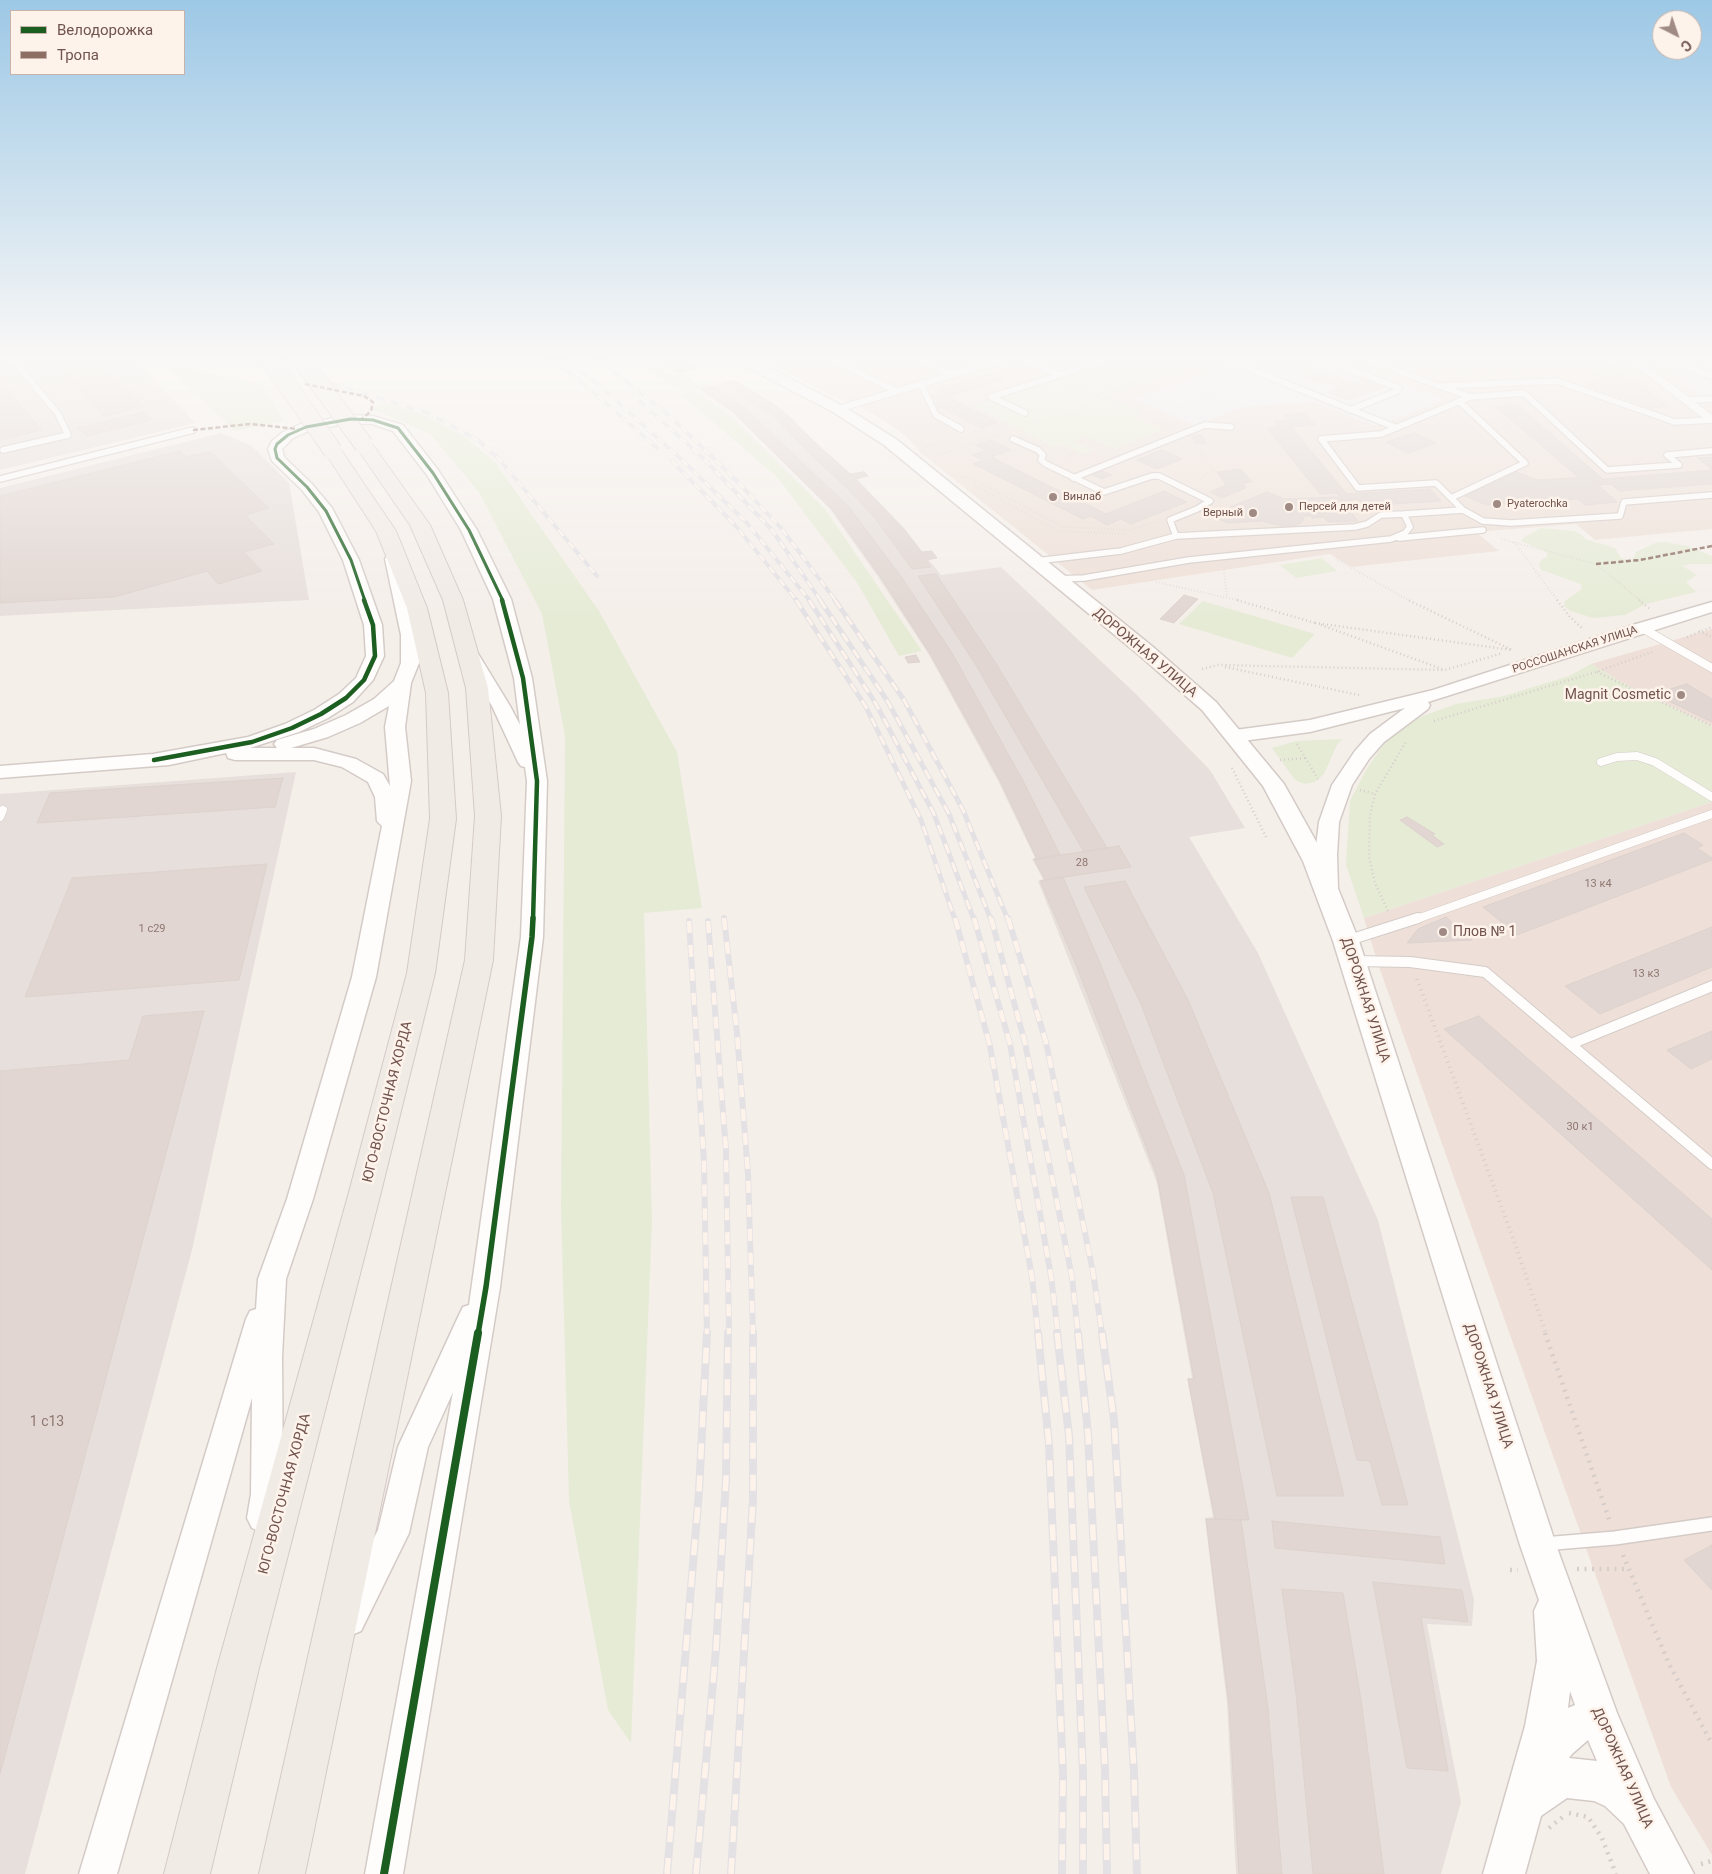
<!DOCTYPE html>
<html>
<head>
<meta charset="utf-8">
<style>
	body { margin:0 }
	#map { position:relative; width:1712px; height:1874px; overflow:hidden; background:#f5efea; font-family:Roboto,sans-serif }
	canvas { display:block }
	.legend { position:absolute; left:10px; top:10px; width:175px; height:65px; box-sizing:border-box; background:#fdf3eb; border:1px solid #c5b3ac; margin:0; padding:6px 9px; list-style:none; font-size:15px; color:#71534d }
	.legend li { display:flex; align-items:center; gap:10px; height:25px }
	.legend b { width:25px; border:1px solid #c5b3ac }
	.north { position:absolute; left:1652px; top:10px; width:50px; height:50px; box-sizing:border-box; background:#fdf3eb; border:1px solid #c5b3ac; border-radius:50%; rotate:139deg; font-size:14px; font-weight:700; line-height:20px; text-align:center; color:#71534d }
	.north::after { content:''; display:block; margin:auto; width:18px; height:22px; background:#9f8a84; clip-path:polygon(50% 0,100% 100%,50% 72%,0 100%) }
</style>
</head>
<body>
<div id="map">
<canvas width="1712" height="1874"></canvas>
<ul class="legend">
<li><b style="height:6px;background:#1b5e20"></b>Велодорожка</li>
<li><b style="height:6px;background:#8d6e63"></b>Тропа</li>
</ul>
<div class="north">С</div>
</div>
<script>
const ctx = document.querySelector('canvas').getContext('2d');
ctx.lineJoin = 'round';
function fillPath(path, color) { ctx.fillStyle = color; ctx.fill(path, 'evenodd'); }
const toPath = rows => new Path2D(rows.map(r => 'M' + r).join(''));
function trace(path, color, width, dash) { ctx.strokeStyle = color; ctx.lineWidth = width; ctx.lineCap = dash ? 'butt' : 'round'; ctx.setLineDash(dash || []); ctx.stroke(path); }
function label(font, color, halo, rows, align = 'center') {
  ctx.font = font + ' Roboto,sans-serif'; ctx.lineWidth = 5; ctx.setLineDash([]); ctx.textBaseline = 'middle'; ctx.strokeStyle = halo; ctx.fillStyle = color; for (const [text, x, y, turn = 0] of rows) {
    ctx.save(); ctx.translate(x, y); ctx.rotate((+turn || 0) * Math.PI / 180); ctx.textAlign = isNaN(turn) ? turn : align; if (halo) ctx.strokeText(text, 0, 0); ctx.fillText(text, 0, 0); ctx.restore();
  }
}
fillPath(toPath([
	[753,356,1712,356,1712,529,1595,540,1576,524,1476,532,1499,551,1351,567,1330,554,1092,590,940,468,920,452,905,435,867,410,838,398],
	[1712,629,1712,726,1623,683,1591,664],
	[1712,802,1712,1855,1671,1787,1378,964,1364,918]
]), '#eee0d8');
fillPath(toPath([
	[0,356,131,356,196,423,0,470],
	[735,380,773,403,851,474,864,471,869,476,857,479,904,528,941,575,1001,567,1137,695,1210,770,1245,828,1189,837,1258,953,1378,1220,1474,1600,1472,1626,1427,1624,1461,1802,1441,1874,1236,1874,1227,1704,1205,1518,1213,1517,1187,1378,1192,1378,1157,1183,1038,881,1043,879,1032,859,1035,858,998,781,929,655,878,577,830,509,733,413,699,389],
	[221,433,252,446,289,483,309,600,0,616,0,488],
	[296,772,192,1250,25,1874,0,1874,0,794]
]), '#e7dfdb');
fillPath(toPath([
	[1256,356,1330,356,1442,398,1442,401,1380,425,1372,425,1315,402,1244,407,1194,425,1133,399],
	[1651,356,1712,356,1712,404,1706,399]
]), '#f0e8f1');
fillPath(toPath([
	[626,356,638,356,672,376,680,374,699,385,707,384,710,386,683,392],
	[1131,356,1225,356,1104,396,1144,413,1134,417,1163,429,1115,449,1085,436,1073,441,1093,450,1083,454,1062,444,1054,447,974,406],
	[163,362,262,385,284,421,235,431],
	[696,391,729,414,825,509,922,651,899,656,858,584,778,478,681,394],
	[385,403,422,414,465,437,495,462,599,611,677,752,702,908,644,913,652,1222,631,1743,608,1710,569,1501,561,1208,565,736,542,614,479,492,430,434,373,409],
	[1541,528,1574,531,1582,535,1585,539,1615,548,1621,558,1632,561,1636,552,1655,543,1665,542,1688,546,1712,556,1712,564,1690,564,1683,566,1697,575,1686,582,1696,592,1646,604,1625,615,1593,618,1571,611,1564,606,1565,601,1582,589,1581,584,1541,570,1539,565,1541,560,1547,557,1547,552,1521,541,1524,537],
	[1322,558,1337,571,1296,578,1280,565],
	[1203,601,1315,634,1292,658,1179,624],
	[1591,664,1623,683,1712,726,1712,802,1364,918,1346,865,1350,801,1367,768,1385,743,1409,721,1456,704,1504,696,1569,676],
	[1342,739,1337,745,1324,774,1315,782,1304,784,1295,780,1272,748,1296,741]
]), '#e6ebd6');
const building = toPath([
	[46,356,95,356,144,407,104,416,54,363,61,361,58,358,49,360,46,356],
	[651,356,682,356,701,367,678,373,651,356],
	[1290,356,1303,356,1317,361,1304,366,1321,371,1324,370,1351,383,1363,379,1384,387,1348,400,1327,392,1339,388,1330,384,1315,380,1312,381,1292,370,1279,374,1259,367,1290,356],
	[1401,356,1434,356,1443,364,1565,357,1564,356,1593,357,1582,357,1589,363,1575,364,1579,367,1456,374,1450,370,1431,371,1424,365,1411,365,1401,356],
	[1690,356,1712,356,1712,364,1709,362,1693,366,1677,359,1690,356],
	[1611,363,1629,377,1646,385,1647,390,1667,406,1652,408,1583,384,1596,379,1577,365,1611,363],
	[991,373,1005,379,947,397,998,422,981,428,934,404,941,402,929,396,943,392,938,389,991,373],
	[734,381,772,403,789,416,816,444,850,474,864,472,868,476,855,479,903,528,921,552,932,551,937,558,926,560,931,567,912,569,875,518,850,491,801,445,775,417,723,384,734,381],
	[0,382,42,430,0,440,0,382],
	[713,386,746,409,849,507,900,575,952,653,1022,779,1060,855,1037,859,1000,780,931,655,880,576,832,509,733,412,701,389,713,386],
	[1517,405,1603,479,1712,470,1712,484,1619,491,1611,484,1599,485,1589,476,1577,476,1495,406,1517,405],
	[143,412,152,420,87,436,78,428,143,412],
	[1305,413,1315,425,1291,427,1347,494,1430,489,1441,501,1363,506,1358,499,1343,501,1337,493,1320,494,1267,428,1278,427,1273,421,1289,420,1284,415,1305,413],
	[1414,433,1436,443,1408,453,1386,442,1414,433],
	[1201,435,1207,443,1197,444,1191,436,1201,435],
	[991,440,1011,450,991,457,1106,514,1164,491,1187,502,1131,524,1121,519,1107,525,1091,516,1083,519,973,464,983,460,972,455,986,450,976,445,991,440],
	[1162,450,1182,459,1157,469,1137,460,1162,450],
	[180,451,186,457,210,452,269,508,245,515,274,544,244,552,262,571,218,584,207,571,114,597,0,603,0,496,180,451],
	[1712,457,1712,470,1698,458,1712,457],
	[1241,469,1252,482,1243,483,1246,488,1222,498,1210,492,1226,485,1217,472,1241,469],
	[1100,470,1112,475,1102,479,1090,474,1100,470],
	[1517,472,1537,480,1589,477,1617,502,1584,505,1578,499,1567,500,1562,498,1562,503,1556,506,1540,508,1519,503,1486,505,1465,496,1517,472],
	[1267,492,1285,499,1338,497,1358,521,1328,522,1323,517,1312,518,1311,516,1304,516,1303,521,1297,525,1281,526,1262,521,1227,523,1211,515,1267,492],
	[936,574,995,662,1107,848,1084,852,976,665,918,576,936,574],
	[1184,595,1198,599,1174,623,1160,619,1184,595],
	[916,655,920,662,908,663,905,657,916,655],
	[1687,684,1712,699,1712,722,1654,694,1687,684],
	[283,778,275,807,37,823,50,793,283,778],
	[1407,817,1435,834,1432,835,1444,844,1437,847,1400,820,1407,817],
	[1684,833,1703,845,1697,848,1712,858,1712,860,1517,935,1483,907,1684,833],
	[1119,846,1131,867,1045,880,1034,859,1119,846],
	[267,864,239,980,25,997,72,878,267,864],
	[1063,877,1100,963,1184,1175,1249,1520,1215,1519,1188,1379,1194,1379,1157,1176,1077,967,1040,881,1063,877],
	[1125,881,1188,1000,1269,1193,1344,1496,1277,1496,1213,1193,1141,1004,1084,887,1125,881],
	[1446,917,1472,940,1407,943,1418,929,1446,917],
	[1712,927,1712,967,1600,1014,1565,986,1712,927],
	[204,1011,0,1774,0,1071,129,1060,143,1016,204,1011],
	[1479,1016,1712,1219,1712,1270,1444,1029,1479,1016],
	[1712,1031,1712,1059,1691,1069,1667,1050,1712,1031],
	[1291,1197,1323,1197,1408,1505,1382,1505,1370,1461,1357,1460,1291,1197],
	[1206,1519,1241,1520,1268,1708,1282,1874,1239,1874,1229,1705,1206,1519],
	[1272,1521,1440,1537,1445,1564,1275,1548,1272,1521],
	[1712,1545,1712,1590,1684,1560,1712,1545],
	[1373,1582,1462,1590,1468,1622,1421,1617,1448,1771,1407,1768,1373,1582],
	[1282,1589,1343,1593,1361,1700,1384,1874,1313,1874,1296,1693,1282,1589]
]);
fillPath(building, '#e1d6d2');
trace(building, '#ded2cd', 1);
const serviceFar3 = toPath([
	[824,356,897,391],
	[910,356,953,375],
	[1014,356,1059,374],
	[1268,356,1242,366,1397,428],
	[1314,356,1399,388,1397,391,1350,410],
	[1373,356,1365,359,1470,397],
	[1446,356,1451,358,1492,356],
	[1664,356,1712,377],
	[921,384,936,415,961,429],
	[1440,386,1557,381,1675,422,1712,420],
	[1686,400,1712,399],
	[1025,413,991,397,1118,356],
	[1013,439,1038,450,1043,455,1041,460,1046,464,1104,492,1152,476,1159,476,1210,501,1197,509,1170,520,1176,536,1121,551,1036,561],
	[3,450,68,435,58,414,10,356],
	[1073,478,1205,425,1231,427],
	[0,479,193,430],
	[1451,498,1525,463,1459,401],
	[1463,510,1483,521,1511,523,1620,516,1624,502,1712,495],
	[1176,536,1355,527,1367,524,1381,515,1404,514],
	[1399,538,1483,530],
	[1056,579,1084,578,1189,560,1391,539,1405,533,1410,527,1404,514,1463,510,1436,483,1358,488,1321,439,1381,434,1470,397,1524,393,1607,470,1679,465,1667,455,1712,451]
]);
const serviceFar2 = toPath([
	[1642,628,1712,668],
	[1601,762,1617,757,1637,756,1655,762,1712,797],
	[0,817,3,810],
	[1414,920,1712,814]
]);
const serviceFar1 = toPath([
	[1346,941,1418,918],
	[1355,961,1410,962,1485,972,1712,1164],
	[1571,1044,1712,986]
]);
const service = toPath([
	[1543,1544,1615,1538,1712,1524]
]);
const minor = toPath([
	[1003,356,1019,356,1018,358,842,411,838,412,833,409,834,407,1003,356],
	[1623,356,1635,356,1712,415,1712,423,1708,422,1623,356]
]);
const tertiary = toPath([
	[351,415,373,416,403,425,438,470,477,530,511,599,532,678,547,781,543,937,500,1287,403,1874,365,1874,453,1392,428,1447,409,1533,361,1631,349,1636,337,1631,332,1620,378,1530,398,1447,459,1315,463,1307,469,1305,521,937,527,781,525,767,521,766,518,762,492,706,462,656,465,652,471,651,477,652,510,706,520,725,514,678,493,599,461,530,427,475,393,431,372,424,351,423,311,430,293,438,282,449,284,457,312,484,332,508,359,560,382,625,384,656,373,680,353,702,328,718,299,732,250,748,277,748,274,744,277,740,314,729,346,715,374,699,394,681,401,663,401,635,385,559,387,556,399,556,401,559,419,635,419,663,411,683,405,727,411,781,376,977,313,1199,286,1279,282,1357,283,1494,279,1518,274,1528,263,1533,252,1528,247,1518,251,1494,252,1398,117,1874,79,1874,246,1319,250,1311,256,1309,258,1279,287,1199,352,977,382,826,377,821,375,797,368,782,342,767,314,760,235,760,228,758,226,753,169,765,0,778,0,766,153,754,248,737,285,724,314,710,339,694,356,678,366,656,364,625,343,560,319,512,302,490,272,461,268,449,272,441,283,432,301,424,351,415],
	[389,706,385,727,390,786,383,774,356,759,314,748,291,748,328,737,360,723,389,706],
	[1712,602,1712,612,1428,702,1430,705,1428,709,1384,742,1369,759,1352,785,1339,822,1337,855,1338,889,1335,894,1327,896,1319,894,1316,889,1315,855,1319,822,1332,785,1355,751,1370,734,1405,708,1310,732,1235,742,1228,740,1225,736,1228,732,1235,730,1310,720,1433,690,1636,624,1712,602]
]);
const secondary = toPath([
	[729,356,747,356,843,406,896,439,1153,647,1216,702,1284,784,1327,861,1359,941,1556,1545,1617,1713,1654,1799,1694,1874,1650,1874,1624,1824,1605,1806,1594,1801,1567,1798,1541,1816,1525,1874,1483,1874,1525,1726,1537,1661,1534,1611,1539,1600,1520,1545,1333,941,1303,861,1263,786,1202,710,1139,655,884,445,833,412,731,359,729,356],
	[1570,1691,1575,1705,1568,1708,1570,1691],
	[1588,1740,1597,1761,1569,1758,1572,1754,1588,1740]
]);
const primary = toPath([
	[364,440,370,441,430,525,463,600,488,688,501,816,493,960,305,1874,259,1874,465,960,475,816,466,688,443,600,410,525,355,445,358,441,364,440],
	[333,446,339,447,396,531,427,608,448,693,456,819,435,973,381,1192,259,1668,210,1874,164,1874,217,1668,349,1192,407,973,430,819,426,693,407,608,376,531,324,451,327,447,333,446]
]);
trace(serviceFar3, '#d4cbc7', 8);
trace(serviceFar2, '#d4cbc7', 9);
trace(serviceFar1, '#d4cbc7', 12);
trace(service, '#d4cbc7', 16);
trace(minor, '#d4cbc7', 2);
trace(tertiary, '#d4cbc7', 3);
trace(secondary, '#d4cac6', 3);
trace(primary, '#d4cac7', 2);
trace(toPath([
	[187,356,252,371],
	[334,370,352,361,376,356],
	[1072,386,1166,425],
	[1095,396,1219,356],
	[1178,406,1246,383],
	[1036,423,1081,412,1093,402,1230,358],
	[975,432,1009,421],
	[1194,443,1213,470,1198,480],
	[924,447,950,440],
	[936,456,1001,434],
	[1065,457,1078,452],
	[961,476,971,478,1063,527,1129,530,1156,522],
	[974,485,1058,531,1126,534],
	[1501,539,1596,564,1641,601],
	[1514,542,1558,601],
	[1336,559,1410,601],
	[1224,570,1227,597],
	[1156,582,1241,601]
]), '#d7cdcb', 2, [0.5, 2.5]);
trace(toPath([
	[1237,600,1315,623],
	[1557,600,1570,617,1583,629],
	[1639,600,1650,609],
	[1315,623,1512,650,1408,600],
	[1321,625,1442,669],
	[1699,631,1712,637],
	[1687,637,1712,627],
	[1225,667,1359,695],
	[1202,669,1218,665,1445,670,1503,653],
	[1597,672,1712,726],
	[1434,721,1596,672,1652,652],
	[1297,744,1318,779],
	[1280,760,1305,758],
	[1232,768,1267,839],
	[1360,790,1375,794],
	[1388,911,1375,883,1369,857,1370,815,1375,794,1407,740]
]), '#d7cdcb', 2.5, [1, 3]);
trace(toPath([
	[1417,979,1514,1241,1546,1334]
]), '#d7cdcb', 4, [1, 4.5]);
trace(toPath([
	[1545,1333,1610,1522],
	[1623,1555,1669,1664,1712,1744],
	[1577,1569,1628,1569],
	[1510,1570,1518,1570],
	[1569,1813,1588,1817,1602,1838,1616,1874],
	[1549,1828,1564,1816],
	[1701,1864,1712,1861]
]), '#d7cdcb', 4.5, [2, 5.5]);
trace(serviceFar3, '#fefdfc', 5.5);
trace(serviceFar2, '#fefdfc', 8);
trace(serviceFar1, '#fefdfc', 10);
trace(service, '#fefdfc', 13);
fillPath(minor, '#fefdfc');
fillPath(tertiary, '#fefdfc');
fillPath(secondary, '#fefdfc');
fillPath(primary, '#f1ebe6');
const railFar3 = toPath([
	[218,356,256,364],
	[247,356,263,366,317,379,428,413,479,441,498,458,597,576],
	[548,356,590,389,657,448],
	[560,356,600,386,682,460,747,523,810,601],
	[594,356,671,417,738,482,781,528,836,601],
	[633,395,701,456,772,530,821,601],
	[672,461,735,525,797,601]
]);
const railFar2 = toPath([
	[796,600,866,707,921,820,955,920],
	[809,600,876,704,934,814,974,920],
	[820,600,888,702,949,814,991,920],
	[835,600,904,700,963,810,1008,920]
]);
const railFar1 = toPath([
	[724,918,737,1033,748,1174,753,1334],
	[955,918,990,1046,1032,1277,1038,1334],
	[974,918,1010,1044,1051,1276,1058,1334],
	[991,918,1025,1043,1072,1277,1078,1334],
	[1008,918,1046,1042,1093,1272,1102,1334],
	[689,921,704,1163,707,1334],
	[708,921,726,1150,729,1334]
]);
const rail = toPath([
	[1038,1333,1049,1445,1063,1775,1062,1874],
	[1057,1333,1069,1436,1083,1774,1083,1874],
	[1078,1333,1088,1434,1105,1770,1107,1874],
	[1102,1333,1114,1420,1134,1773,1137,1874],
	[667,1874,699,1492,707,1333],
	[696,1874,716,1649,726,1479,728,1333],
	[731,1874,753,1499,753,1333]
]);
trace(railFar3, '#e3e1e4', 4);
trace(railFar2, '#e3e1e4', 5);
trace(railFar1, '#e3e1e4', 6);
trace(rail, '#e3e1e4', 8);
trace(railFar3, '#fdf3eb', 2.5, [8]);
trace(railFar2, '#fdf3eb', 3, [10]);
trace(railFar1, '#fdf3eb', 4.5, [12]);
trace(rail, '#fdf3eb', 5.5, [16]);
const primaryBridge = toPath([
	[267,356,333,451],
	[299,356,364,445]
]);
trace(primaryBridge, '#d4cac7', 20, []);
trace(primaryBridge, '#f1ebe6', 18);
trace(toPath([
	[305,384,364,396,373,402,371,411,362,419],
	[193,430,250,424,298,429],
	[1596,564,1640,560,1712,546]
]), '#8d6e63', 2.5, [5, 2.5]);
trace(toPath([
	[365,601,351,560,326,511,307,487,277,458,275,449,277,444,288,435,306,427,351,419,373,420,398,428,433,473,469,530,503,601]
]), '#1b5e20', 3);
trace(toPath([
	[502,600,523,678,537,781,533,920],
	[154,760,252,742,292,728,321,714,346,698,364,680,375,656,373,625,364,600]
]), '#1b5e20', 4.5);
trace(toPath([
	[478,1334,486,1287,532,937,533,918]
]), '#1b5e20', 5.5);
trace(toPath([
	[384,1874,478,1333]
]), '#1b5e20', 8);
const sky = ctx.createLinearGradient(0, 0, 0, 618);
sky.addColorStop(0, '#9dc8e6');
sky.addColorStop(0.58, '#faf8f6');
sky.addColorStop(1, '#faf8f600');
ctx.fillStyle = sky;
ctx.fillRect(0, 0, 1712, 618);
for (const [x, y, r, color] of [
	[1053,497,5,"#9f8a84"],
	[1497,504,5,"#9f8a84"],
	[1289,507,5,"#9f8a84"],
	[1253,513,5,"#9f8a84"],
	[1681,695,5,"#9f8a84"],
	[1443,932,5,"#9f8a84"]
]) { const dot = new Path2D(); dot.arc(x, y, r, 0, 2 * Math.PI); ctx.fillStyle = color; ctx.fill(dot); trace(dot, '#fdf3eb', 2); }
label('11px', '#71534d', '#fdf3eb', [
	["Винлаб",1063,497],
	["Pyaterochka",1507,504],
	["Персей для детей",1299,507],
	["Верный",1243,513,"right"]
], 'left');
label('11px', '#71534d', '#fdf3eb', [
	["РОССОШАНСКАЯ УЛИЦА",1575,650,-18]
]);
label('11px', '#8f7670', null, [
	["28",1082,863],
	["13 к4",1598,884],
	["1 с29",152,929],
	["13 к3",1646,974],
	["30 к1",1580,1127]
]);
label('14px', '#71534d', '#fdf3eb', [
	["ДОРОЖНАЯ УЛИЦА",1145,653,40],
	["ДОРОЖНАЯ УЛИЦА",1365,1000,72],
	["ЮГО-ВОСТОЧНАЯ ХОРДА",388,1102,-76],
	["ДОРОЖНАЯ УЛИЦА",1488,1386,72],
	["ЮГО-ВОСТОЧНАЯ ХОРДА",285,1494,-75],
	["ДОРОЖНАЯ УЛИЦА",1622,1768,66]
]);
label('14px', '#71534d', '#fdf3eb', [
	["Magnit Cosmetic",1671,695],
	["Плов № 1",1453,932,"left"]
], 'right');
label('14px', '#8f7670', null, [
	["1 с13",47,1422]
]);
</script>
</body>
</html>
